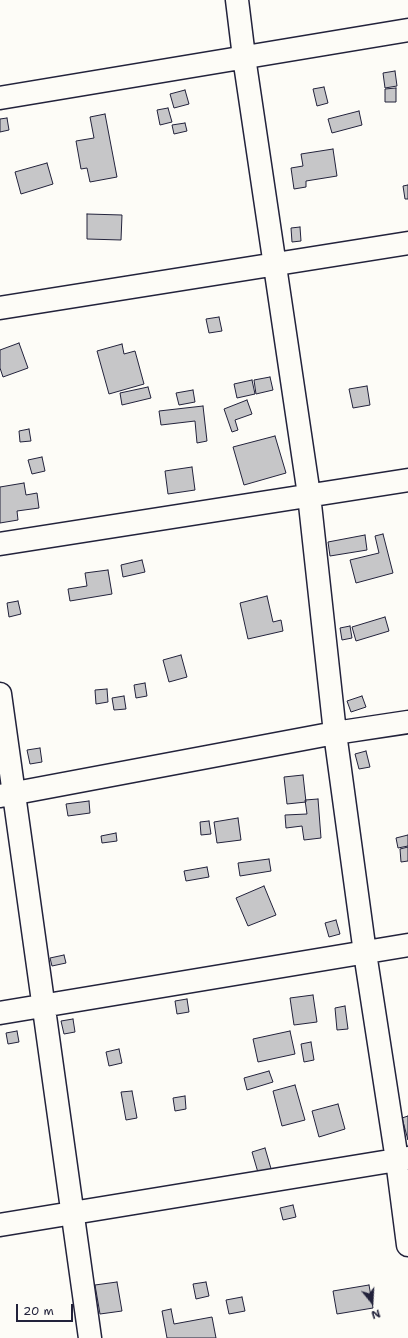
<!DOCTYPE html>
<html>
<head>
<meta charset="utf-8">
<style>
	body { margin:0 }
	#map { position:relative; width:408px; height:1338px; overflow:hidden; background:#fdfcf7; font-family:"Shantell Sans",sans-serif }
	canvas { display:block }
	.north { position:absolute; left:352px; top:1282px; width:40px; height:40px; -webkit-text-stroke:3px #fdfcf7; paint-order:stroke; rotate:162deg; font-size:11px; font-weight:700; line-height:16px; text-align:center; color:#22223b }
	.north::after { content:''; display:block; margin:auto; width:14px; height:18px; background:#22223b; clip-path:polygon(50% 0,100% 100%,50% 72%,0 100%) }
	.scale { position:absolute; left:16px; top:1304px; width:57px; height:18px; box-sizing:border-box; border:2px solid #22223b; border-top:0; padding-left:5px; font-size:12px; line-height:14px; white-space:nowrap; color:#22223b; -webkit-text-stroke:3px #fdfcf7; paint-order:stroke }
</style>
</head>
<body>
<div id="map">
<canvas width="408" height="1338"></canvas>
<div class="north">N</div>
<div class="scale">20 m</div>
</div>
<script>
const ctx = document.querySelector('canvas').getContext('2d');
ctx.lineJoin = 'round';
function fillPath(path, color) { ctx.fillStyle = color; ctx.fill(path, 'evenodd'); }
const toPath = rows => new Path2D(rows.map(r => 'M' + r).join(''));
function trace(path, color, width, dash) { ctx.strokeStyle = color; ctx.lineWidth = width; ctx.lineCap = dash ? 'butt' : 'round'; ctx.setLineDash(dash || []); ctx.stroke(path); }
const building = toPath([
	[395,71,397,86,385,88,383,73,395,71],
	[324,87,328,103,317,106,313,89,324,87],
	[396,88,396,102,385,102,385,89,396,88],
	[185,90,189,104,174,108,170,94,185,90],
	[168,108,172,122,160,125,157,110,168,108],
	[359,111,362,125,332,133,328,119,359,111],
	[105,114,117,177,90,182,87,168,81,169,76,141,94,138,90,117,105,114],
	[7,118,9,130,0,132,0,119,7,118],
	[185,123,187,131,174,134,172,125,185,123],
	[333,149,337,176,306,181,306,187,294,189,291,168,303,166,301,154,333,149],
	[47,163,53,184,21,194,15,172,47,163],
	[408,185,408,199,405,199,403,186,408,185],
	[87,214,122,215,121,240,87,239,87,214],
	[300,227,301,241,292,242,291,228,300,227],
	[219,317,222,331,209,333,206,319,219,317],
	[19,343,28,368,3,377,0,368,0,350,19,343],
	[122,344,124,354,135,351,144,384,109,394,97,351,122,344],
	[270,377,273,390,256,394,254,380,270,377],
	[252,380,255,394,237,398,234,384,252,380],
	[367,386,370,405,353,408,349,389,367,386],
	[148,387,151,398,122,405,120,393,148,387],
	[193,390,195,402,179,405,176,393,193,390],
	[247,400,252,414,235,420,238,430,232,432,224,409,247,400],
	[203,406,207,441,197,443,195,421,161,425,159,411,203,406],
	[29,429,31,441,20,442,19,431,29,429],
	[275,436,286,473,244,485,233,447,275,436],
	[42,457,45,471,32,474,28,460,42,457],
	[192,467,195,490,168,494,165,471,192,467],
	[24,483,26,495,37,493,39,508,17,511,18,520,0,523,0,487,24,483],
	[383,534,393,573,356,583,350,560,379,553,375,536,383,534],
	[365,535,367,550,330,556,328,542,365,535],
	[142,560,145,572,123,577,121,565,142,560],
	[108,570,112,594,70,601,68,589,87,586,85,573,108,570],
	[267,596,273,622,281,620,283,631,248,639,240,603,267,596],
	[18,601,21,614,9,617,7,603,18,601],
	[385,617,389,631,356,641,352,627,385,617],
	[350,626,352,638,342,640,340,628,350,626],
	[181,655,187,677,169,682,163,660,181,655],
	[145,683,147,696,136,698,134,685,145,683],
	[107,689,108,702,96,704,95,690,107,689],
	[124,696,126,709,114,710,112,698,124,696],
	[362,696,366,707,351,712,347,701,362,696],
	[40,748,42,762,30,764,27,750,40,748],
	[366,751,370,767,359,769,355,754,366,751],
	[303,775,306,802,287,804,284,777,303,775],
	[318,799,321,838,304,840,302,826,286,828,285,815,307,814,305,800,318,799],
	[89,801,90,813,68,816,66,804,89,801],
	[238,818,241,840,217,843,214,822,238,818],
	[209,821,211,834,201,835,200,822,209,821],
	[116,833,117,841,102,843,101,836,116,833],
	[408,835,408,846,398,848,396,838,408,835],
	[408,847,408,861,401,862,400,849,408,847],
	[269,859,271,871,240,876,238,863,269,859],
	[207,867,209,877,186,881,184,871,207,867],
	[264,886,276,915,248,926,236,898,264,886],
	[336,920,340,934,329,937,325,923,336,920],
	[64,955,66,963,52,966,50,958,64,955],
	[313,995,317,1022,294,1025,290,998,313,995],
	[187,999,189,1012,177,1014,175,1001,187,999],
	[345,1006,348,1029,337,1030,335,1008,345,1006],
	[73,1019,75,1032,64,1034,61,1021,73,1019],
	[17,1031,19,1042,8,1044,6,1033,17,1031],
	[290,1031,295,1054,258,1062,253,1039,290,1031],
	[311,1042,314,1060,304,1062,301,1044,311,1042],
	[119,1049,122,1063,109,1066,106,1052,119,1049],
	[269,1071,273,1082,247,1090,244,1078,269,1071],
	[295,1085,305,1120,282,1126,273,1091,295,1085],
	[132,1091,137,1118,126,1120,121,1092,132,1091],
	[185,1096,186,1109,175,1111,173,1098,185,1096],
	[338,1104,345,1129,319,1137,312,1111,338,1104],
	[408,1116,408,1140,402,1118,408,1116],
	[265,1148,272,1172,259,1176,252,1152,265,1148],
	[293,1205,296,1217,283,1220,280,1208,293,1205],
	[117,1282,122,1311,100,1314,95,1285,117,1282],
	[206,1282,209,1296,196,1299,193,1284,206,1282],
	[369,1285,373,1308,337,1314,333,1291,369,1285],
	[242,1297,245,1311,229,1314,226,1300,242,1297],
	[171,1309,174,1324,212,1317,216,1338,167,1338,162,1311,171,1309]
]);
fillPath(building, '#c6c6c8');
trace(building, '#22223b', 1);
const minor = toPath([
	[237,0,244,57,309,495,335,733,365,953,397,1160,408,1245],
	[0,98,408,30],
	[0,308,408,243],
	[0,544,408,480],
	[0,694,90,1338],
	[0,796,335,733,408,722],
	[0,1013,408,945],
	[0,1225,408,1158]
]);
trace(minor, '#22223b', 25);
trace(minor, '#fdfcf7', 22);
</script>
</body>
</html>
